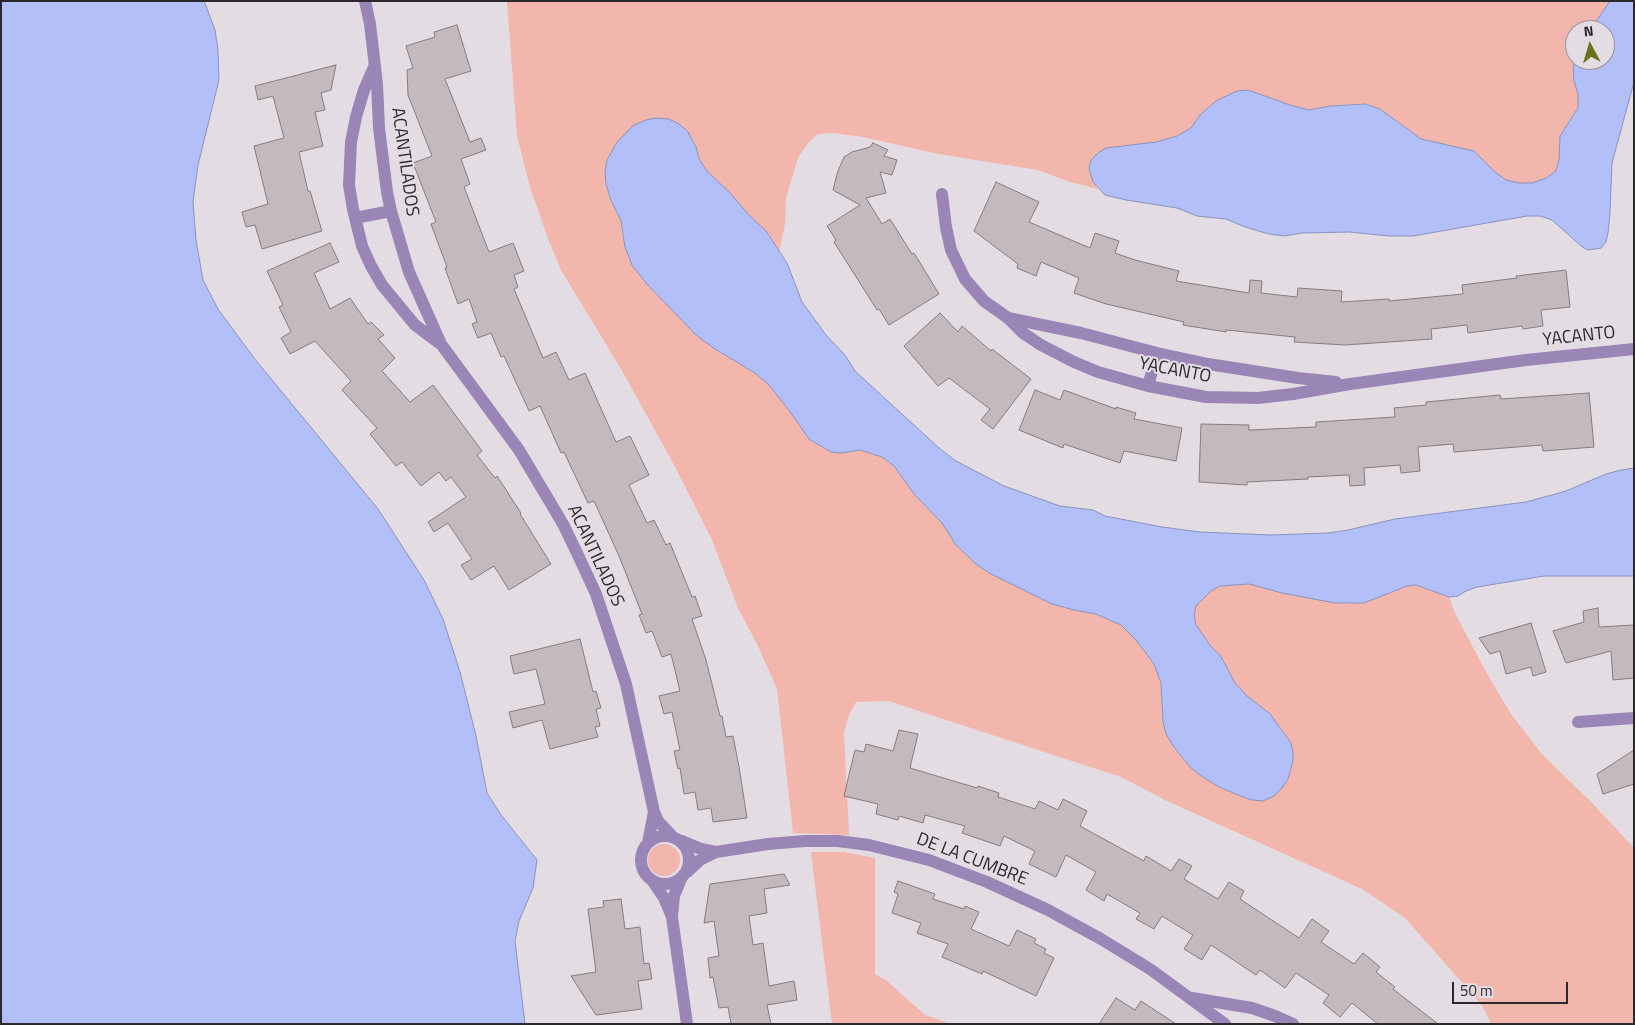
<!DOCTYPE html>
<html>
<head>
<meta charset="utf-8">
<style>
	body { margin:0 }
	#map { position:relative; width:1635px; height:1025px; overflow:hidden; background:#e4dce3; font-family:"Titillium Web",sans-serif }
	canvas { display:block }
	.frame { position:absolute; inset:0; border:2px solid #2b282b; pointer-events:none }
	.north { position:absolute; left:1565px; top:20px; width:50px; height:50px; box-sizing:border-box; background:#e4dce3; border:1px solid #9a9499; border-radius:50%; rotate:354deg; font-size:14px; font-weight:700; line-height:20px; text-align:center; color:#2b282b }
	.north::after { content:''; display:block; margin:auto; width:18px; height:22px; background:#6b731c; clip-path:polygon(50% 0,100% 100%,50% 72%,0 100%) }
	.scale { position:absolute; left:1452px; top:982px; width:116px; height:22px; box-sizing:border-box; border:2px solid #2b282b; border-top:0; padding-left:6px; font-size:15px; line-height:18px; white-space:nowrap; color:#2b282b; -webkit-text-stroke:4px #e4dce3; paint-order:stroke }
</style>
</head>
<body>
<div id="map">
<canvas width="1635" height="1025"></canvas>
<div class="frame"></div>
<div class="north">N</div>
<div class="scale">50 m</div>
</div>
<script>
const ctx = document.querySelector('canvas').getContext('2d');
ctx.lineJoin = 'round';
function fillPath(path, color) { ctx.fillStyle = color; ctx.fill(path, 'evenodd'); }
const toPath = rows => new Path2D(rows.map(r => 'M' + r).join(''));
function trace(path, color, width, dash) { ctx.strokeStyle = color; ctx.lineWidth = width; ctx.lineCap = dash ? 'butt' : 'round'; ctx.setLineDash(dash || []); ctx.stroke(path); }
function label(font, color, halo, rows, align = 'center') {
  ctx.font = font + ' "Titillium Web",sans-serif'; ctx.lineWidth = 4; ctx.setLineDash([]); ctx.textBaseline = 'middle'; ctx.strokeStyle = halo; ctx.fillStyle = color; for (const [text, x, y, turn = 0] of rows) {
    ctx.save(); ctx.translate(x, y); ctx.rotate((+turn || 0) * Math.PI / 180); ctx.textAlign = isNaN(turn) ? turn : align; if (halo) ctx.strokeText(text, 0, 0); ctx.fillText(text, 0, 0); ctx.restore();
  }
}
fillPath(toPath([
	[507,1,1610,1,1595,23,1593,30,1575,30,1575,60,1573,68,1574,81,1578,94,1578,108,1560,136,1559,160,1556,171,1546,178,1531,183,1519,183,1506,180,1495,172,1474,151,1421,139,1380,109,1372,106,1365,104,1330,106,1309,110,1290,105,1248,90,1216,101,1200,115,1191,128,1177,136,1156,142,1106,148,1093,182,1098,189,1070,182,1038,170,938,154,863,137,833,133,818,134,808,143,798,158,786,198,785,224,779,252,766,231,750,216,729,192,707,171,699,159,696,147,634,125,617,142,607,160,606,183,610,198,621,221,622,234,632,265,646,283,696,335,715,349,755,373,769,385,791,413,809,439,831,452,841,453,860,450,882,457,894,466,914,494,942,522,956,545,977,565,991,574,1052,604,1074,610,1096,614,1110,620,1121,625,1136,640,1154,664,1161,683,1163,721,1167,734,1190,767,1217,786,1252,800,1263,801,1282,788,1288,779,1293,761,1291,743,1270,714,1247,696,1235,683,1220,655,1212,648,1196,625,1194,616,1196,606,1211,591,1220,586,1250,584,1282,593,1350,604,1407,586,1416,585,1449,597,1455,613,1486,672,1511,714,1541,753,1592,803,1634,848,1634,1024,1491,1024,1482,1005,1405,918,1362,889,1165,800,1121,777,888,701,856,702,849,715,844,733,849,835,793,833,777,689,758,646,738,608,712,540,673,463,621,369,561,270,547,236,530,187,517,136],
	'648 860a16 16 0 1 1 32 0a16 16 0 1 1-32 0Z',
	[811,852,844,852,875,858,875,974,887,981,925,1015,951,1024,832,1024]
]), '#f3b6ac');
const water = toPath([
	[1,1,204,1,215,30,218,50,219,80,198,165,193,202,196,240,203,280,218,309,254,358,378,509,424,580,443,619,460,672,476,736,487,793,501,815,537,860,533,888,519,921,515,941,525,1024,1,1024,1,1],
	[1610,1,1634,1,1634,82,1612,163,1610,213,1608,233,1606,242,1601,248,1588,250,1581,246,1552,220,1540,216,1527,216,1413,236,1389,236,1349,232,1302,233,1285,236,1269,234,1245,227,1226,219,1197,216,1177,208,1126,200,1105,195,1093,182,1091,176,1089,168,1091,160,1098,153,1106,148,1156,142,1177,136,1191,128,1200,115,1216,101,1237,91,1248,90,1290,105,1309,110,1330,106,1365,104,1372,106,1380,109,1421,139,1474,151,1495,172,1506,180,1519,183,1532,183,1546,178,1556,171,1559,160,1560,136,1578,108,1578,94,1574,81,1573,68,1575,60,1605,60,1605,30,1593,30,1595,23,1610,1],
	[656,118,669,119,679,124,688,132,696,147,699,159,707,171,729,192,750,216,766,231,787,263,802,302,826,335,845,355,855,371,939,448,956,461,1004,486,1060,506,1093,510,1105,516,1162,527,1200,532,1271,535,1328,533,1348,530,1395,519,1526,502,1566,491,1606,474,1621,470,1634,468,1634,576,1544,576,1477,587,1466,591,1458,596,1449,597,1416,585,1407,586,1364,603,1335,603,1282,593,1249,584,1220,586,1211,591,1196,606,1194,616,1196,625,1212,648,1220,655,1235,683,1247,696,1270,714,1291,743,1293,752,1293,761,1288,779,1282,788,1274,796,1263,801,1252,800,1238,795,1217,786,1200,775,1190,767,1174,747,1166,734,1163,721,1161,683,1154,664,1136,640,1121,625,1096,614,1074,610,1052,604,991,574,977,565,956,545,942,523,914,494,894,466,882,457,860,450,841,453,831,452,809,439,791,413,769,385,755,373,715,349,696,335,646,283,632,265,625,247,621,221,610,198,606,183,605,171,607,160,617,142,634,125,646,120,656,118]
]);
fillPath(water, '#b2bff9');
trace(water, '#8a92bb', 1);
const building = toPath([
	[457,25,471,71,445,79,470,142,481,138,486,150,461,159,470,184,464,187,489,252,513,243,524,271,514,275,518,287,514,289,543,358,556,352,569,380,585,373,616,442,630,436,649,475,629,485,647,523,654,520,666,545,670,543,692,597,695,596,702,616,692,619,706,660,720,716,722,716,726,737,733,736,739,767,747,818,713,822,711,808,698,810,695,792,684,794,680,768,678,769,674,751,680,750,672,712,664,714,659,696,680,691,671,654,662,657,652,631,646,633,639,615,642,614,619,556,594,501,588,503,564,452,561,453,540,406,529,411,504,356,501,357,491,333,478,338,472,324,477,322,469,299,458,304,445,268,447,267,431,224,436,222,413,163,432,156,408,95,407,70,413,68,406,46,435,37,434,32,457,25],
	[336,65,331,90,321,93,325,110,315,112,323,146,299,152,308,191,310,191,322,231,262,249,255,225,246,227,242,212,268,204,254,146,284,138,273,96,258,100,255,86,336,65],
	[873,143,888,150,884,156,897,160,892,175,880,172,886,193,866,198,882,224,890,219,912,254,914,253,939,294,889,325,879,309,877,310,834,242,836,240,827,226,860,205,833,190,838,171,844,157,852,152,870,147,873,143],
	[996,182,1039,202,1029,222,1090,248,1095,233,1119,241,1115,253,1135,260,1179,271,1176,281,1249,293,1250,280,1262,281,1261,293,1297,297,1298,288,1342,291,1341,302,1389,299,1389,301,1463,294,1462,285,1517,278,1516,276,1566,270,1570,307,1541,310,1543,326,1523,329,1522,326,1468,333,1467,325,1431,329,1432,339,1345,345,1294,342,1295,337,1226,330,1226,332,1183,325,1184,322,1106,304,1074,293,1079,278,1041,262,1036,276,1017,268,1018,264,974,231,996,182],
	[330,243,339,262,314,273,330,309,350,298,368,324,371,322,384,335,378,339,395,358,382,371,410,402,433,385,482,451,477,455,495,478,497,476,521,513,520,514,551,564,509,590,494,566,471,580,461,565,472,559,448,523,434,532,428,522,466,497,451,477,446,481,439,472,421,486,402,462,396,466,370,434,377,428,342,390,351,381,315,341,290,354,281,338,291,332,279,307,283,305,267,271,330,243],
	[940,313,958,332,962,326,991,351,992,349,1031,379,993,429,981,420,990,409,949,378,938,386,904,346,940,313],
	[1035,390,1060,400,1064,390,1116,409,1116,407,1136,413,1134,419,1182,428,1176,461,1124,451,1120,463,1064,444,1063,448,1019,430,1035,390],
	[1589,393,1594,447,1543,451,1542,445,1454,452,1453,444,1418,447,1420,471,1401,473,1400,465,1364,468,1365,485,1350,486,1349,475,1308,477,1308,479,1247,482,1247,485,1199,482,1201,424,1249,425,1249,430,1316,427,1316,422,1395,417,1394,408,1426,405,1426,402,1500,395,1501,399,1589,393],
	[1598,608,1599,627,1634,625,1634,678,1613,680,1611,651,1566,663,1553,631,1584,622,1583,611,1598,608],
	[1531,623,1546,672,1533,676,1531,667,1506,674,1500,651,1490,654,1479,638,1531,623],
	[580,639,593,692,596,691,601,708,596,709,600,726,595,727,598,737,550,749,542,720,513,728,509,712,545,704,536,669,514,674,510,656,580,639],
	[899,730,918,734,910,768,977,788,978,786,999,793,998,797,1035,809,1039,801,1058,810,1063,799,1087,811,1080,826,1144,861,1146,856,1171,871,1179,859,1192,866,1184,879,1218,899,1229,882,1244,891,1240,899,1299,938,1312,919,1329,931,1321,942,1354,964,1363,953,1380,967,1376,972,1395,987,1393,989,1438,1024,1378,1024,1352,1003,1340,1017,1323,1003,1329,995,1296,973,1285,988,1260,970,1256,975,1211,945,1202,960,1184,949,1193,935,1162,916,1154,929,1136,919,1140,913,1107,894,1104,901,1086,890,1096,872,1066,855,1056,877,1029,864,1035,851,1004,836,1000,846,962,833,965,826,925,815,923,823,899,816,898,820,876,814,878,804,844,796,855,750,864,752,866,744,893,751,899,730],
	[1634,750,1634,784,1603,794,1597,774,1634,750],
	[784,874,790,885,764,889,767,913,749,916,753,945,763,943,769,986,794,981,797,1000,767,1005,771,1024,731,1024,728,1007,719,1008,713,977,710,978,708,958,719,956,714,921,704,923,710,884,784,874],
	[898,881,935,894,933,899,964,909,965,906,979,912,971,929,1009,946,1017,930,1036,939,1034,943,1046,949,1044,953,1054,958,1036,996,983,971,982,974,942,957,948,944,917,933,921,923,892,913,898,894,894,892,898,881],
	[621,899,625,929,640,927,644,964,649,963,652,979,638,981,642,1009,596,1015,571,976,596,972,588,909,604,907,603,901,621,899],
	[1116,998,1135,1010,1141,1001,1176,1024,1099,1024,1116,998]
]);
fillPath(building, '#c4babd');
trace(building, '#857c7e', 1);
trace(toPath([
	[365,1,370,24,377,84,379,128,387,192,391,211,409,272,441,344,519,450,563,524,578,555,596,594,626,684,654,812],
	[374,67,364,90,356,117,351,142,349,185,353,209,362,246,371,266,382,285,415,325,439,343],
	[942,194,946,227,951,250,965,279,984,301,1008,318,1023,333,1041,345,1074,362,1098,372,1148,386,1206,397,1258,398,1293,394,1350,384,1526,360,1634,349],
	[355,218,391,211],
	[1008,318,1081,333,1157,353,1208,364,1298,378,1336,382],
	[1148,386,1157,353],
	[1578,722,1634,718],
	'641 860a24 24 0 1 1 48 0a24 24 0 1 1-48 0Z',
	[682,841,701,849,716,852,700,860,687,872],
	[648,843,654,812,658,821,673,837],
	[716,852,768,844,805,841,838,841,869,845,929,860,987,882,1048,910,1101,939,1150,969,1225,1024],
	[652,880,664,898,672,917,674,896,681,879],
	[672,917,687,1024],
	[1192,998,1252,1008,1275,1016,1293,1024]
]), '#9a86b6', 12);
label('18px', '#2b282b', '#e4dce3', [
	["ACANTILADOS",404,162,82],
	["YACANTO",1579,337,-6],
	["YACANTO",1175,371,11],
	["ACANTILADOS",595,556,65],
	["DE LA CUMBRE",972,860,21]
]);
</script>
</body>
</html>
